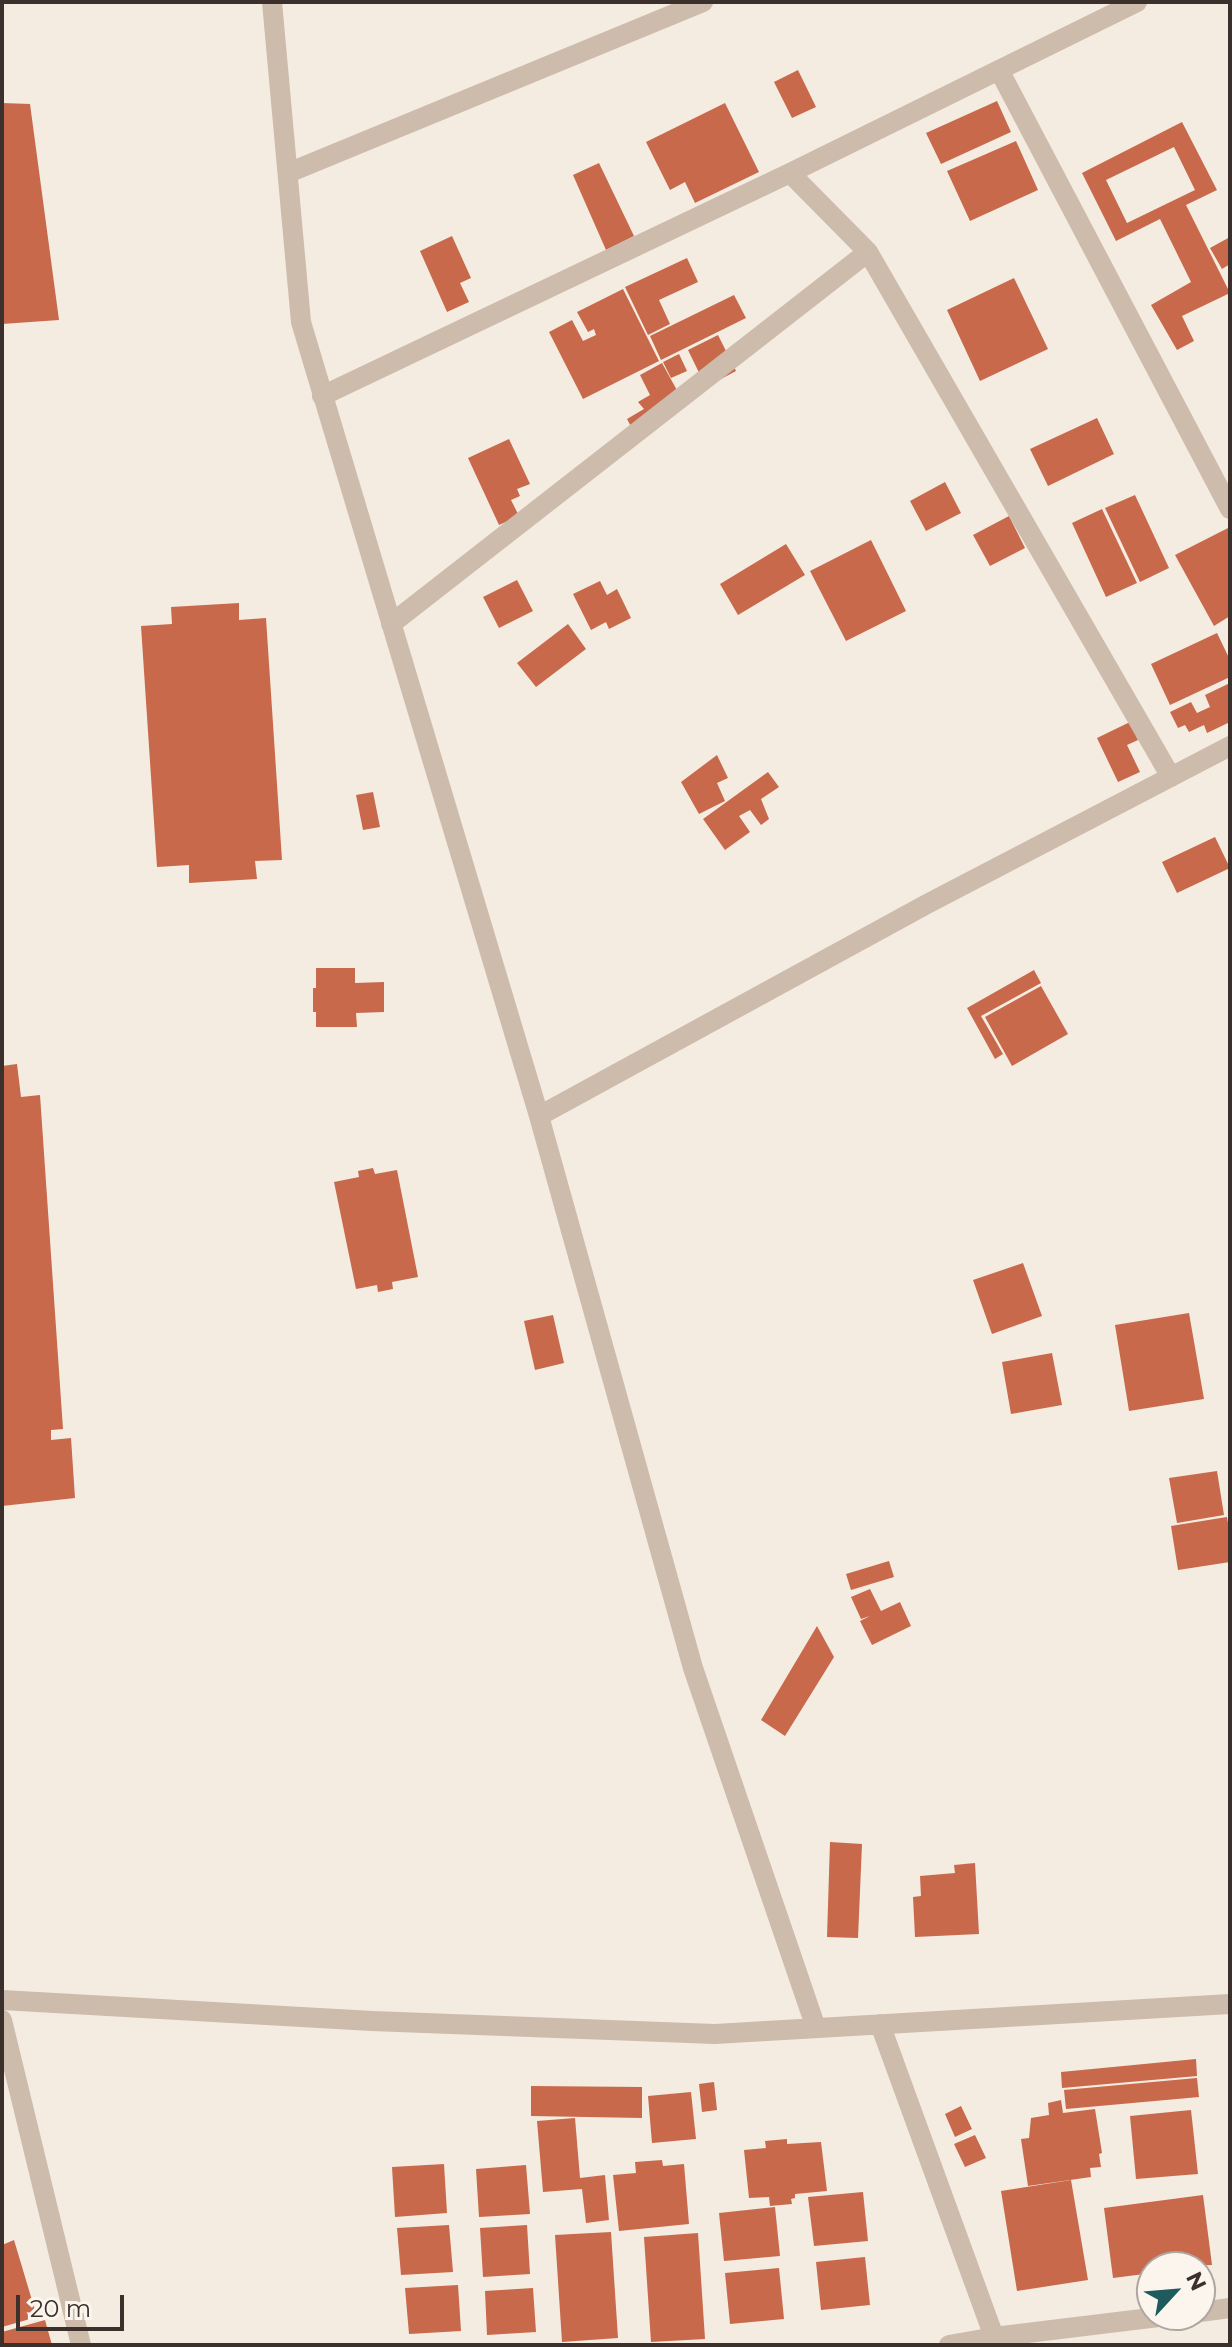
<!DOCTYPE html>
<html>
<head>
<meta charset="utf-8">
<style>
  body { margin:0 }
  #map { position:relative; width:1232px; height:2347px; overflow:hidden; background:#f4ebe1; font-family:Montserrat,sans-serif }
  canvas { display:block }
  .frame { position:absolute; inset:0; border:4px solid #3b302b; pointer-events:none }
  .north { position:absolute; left:1136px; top:2251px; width:80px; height:80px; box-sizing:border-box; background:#fbf5ee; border:2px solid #aea6a0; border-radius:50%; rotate:64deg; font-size:22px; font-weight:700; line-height:32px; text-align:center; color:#3b302b }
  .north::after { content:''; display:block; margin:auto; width:28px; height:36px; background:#1f5a5e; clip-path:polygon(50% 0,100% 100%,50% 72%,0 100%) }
  .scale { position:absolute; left:16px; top:2295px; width:108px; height:36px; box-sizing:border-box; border:4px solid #3b302b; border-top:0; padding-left:10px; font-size:24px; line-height:28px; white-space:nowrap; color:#3b302b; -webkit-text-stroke:6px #fbf5ee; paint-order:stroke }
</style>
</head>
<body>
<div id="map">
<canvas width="1232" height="2347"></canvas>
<div class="frame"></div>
<div class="north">N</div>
<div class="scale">20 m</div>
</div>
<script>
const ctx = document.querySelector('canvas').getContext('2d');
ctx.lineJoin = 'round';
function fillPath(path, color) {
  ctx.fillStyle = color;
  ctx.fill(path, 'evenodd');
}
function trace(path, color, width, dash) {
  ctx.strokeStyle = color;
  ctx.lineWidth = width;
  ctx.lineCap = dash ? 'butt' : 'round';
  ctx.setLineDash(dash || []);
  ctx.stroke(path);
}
fillPath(new Path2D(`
  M798 70 816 107 792 118 774 82Z
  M997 101 1011 132 941 164 926 133Z
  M2 103 30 104 59 320 2 324Z
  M725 103 759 172 695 203 685 182 670 190 646 142Z
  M1182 122 1217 190 1186 205 1230 293 1182 316 1194 341 1177 350 1151 305 1191 282 1160 219 1116 241 1082 173ZM1174 147 1195 190 1127 223 1106 180Z
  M1016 141 1038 190 970 221 947 171Z
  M599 163 634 236 606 250 573 175Z
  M452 236 471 278 460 283 469 302 447 312 420 251Z
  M1230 237V264L1222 269 1210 248Z
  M687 258 698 282 659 300 670 324 648 335 625 287Z
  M1014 278 1048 349 980 381 947 310Z
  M623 289 659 361 583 399 549 332 572 320 583 341 596 335 594 329 588 332 577 312Z
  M734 295 746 318 661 360 650 336Z
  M718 335 736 371 706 387 688 350Z
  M679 354 687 371 671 378 663 362Z
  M662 363 684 403 634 432 627 419 644 409 638 402 650 395 640 375Z
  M1097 418 1114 454 1048 486 1030 449Z
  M509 439 530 484 517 489 520 496 511 500 519 516 499 525 468 458Z
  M945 482 961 513 926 531 910 501Z
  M1135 495 1169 568 1140 582 1105 508Z
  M1102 509 1137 583 1106 597 1072 523Z
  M1009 516 1025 548 990 566 973 535Z
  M1230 527V616L1214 626 1175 555Z
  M871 540 906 611 846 641 810 571Z
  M786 544 805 575 738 615 720 584Z
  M517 580 533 611 499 628 483 597Z
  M600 581 607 595 617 589 631 618 609 629 606 622 591 630 573 594Z
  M239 603V620L266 618 282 860 255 861 257 879 189 883V865L157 867 141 626 172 624 171 607Z
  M568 624 586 649 536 687 517 663Z
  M1217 633 1230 660V677L1170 705 1151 664Z
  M1230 683V722L1207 733 1204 725 1189 732 1185 725 1178 728 1170 712 1191 702 1197 713 1210 707 1205 695Z
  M1130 722 1138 740 1127 745 1140 772 1118 782 1097 738Z
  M717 755 728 778 717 783 725 801 699 814 681 782Z
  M768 772 779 787 761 799 769 819 761 825 750 810 739 816 750 832 725 850 703 819Z
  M373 792 380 827 363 830 356 795Z
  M1215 837 1230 868 1177 893 1162 862Z
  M316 968H355V983L384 982V1012L356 1013 357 1027H316V1012H313V988H316Z
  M1034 970 1041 983 981 1016 1003 1054 995 1059 967 1008Z
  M1041 986 1068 1034 1012 1066 985 1017Z
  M17 1064 21 1097 40 1095 63 1429 51 1430V1440L71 1438 75 1498 2 1506V1066Z
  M373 1168 375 1174 397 1170 418 1277 392 1282 393 1289 378 1292 377 1285 356 1289 334 1182 359 1177 358 1171Z
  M1023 1263 1042 1316 992 1334 973 1280Z
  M1189 1313 1204 1399 1129 1411 1115 1325Z
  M553 1315 564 1363 535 1370 524 1321Z
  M1052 1353 1062 1405 1011 1414 1002 1362Z
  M1217 1471 1224 1515 1177 1523 1169 1478Z
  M1227 1517 1230 1535V1562L1178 1570 1171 1526Z
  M889 1561 894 1577 851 1590 846 1574Z
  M870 1589 881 1611 900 1602 911 1626 872 1645 860 1621 870 1616 861 1619 851 1597Z
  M817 1626 834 1657 785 1736 761 1720Z
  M830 1842 862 1844 858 1938 827 1937Z
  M975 1863 979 1934 915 1937 913 1897 921 1896 920 1876 955 1873 954 1865Z
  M1196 2059 1197 2076 1062 2088 1061 2072Z
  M1197 2078 1199 2097 1066 2109 1064 2090Z
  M714 2082 717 2110 702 2112 699 2084Z
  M531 2086 642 2087V2118L531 2116Z
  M691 2092 696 2139 652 2143 648 2096Z
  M1061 2100 1063 2113 1095 2109 1102 2153 1099 2154 1101 2167 1090 2168 1091 2177 1028 2186 1021 2139 1029 2138 1031 2118 1049 2115 1048 2103Z
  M961 2106 972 2129 955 2137 945 2114Z
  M1191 2110 1198 2174 1136 2179 1130 2116Z
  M575 2118 580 2178 605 2175 609 2220 586 2223 582 2189 543 2192 537 2121Z
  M975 2135 986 2158 965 2167 954 2144Z
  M787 2139V2144L821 2142 827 2191 795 2194V2198L791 2199 792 2204 770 2206 769 2197 749 2198 744 2150 766 2148 765 2141Z
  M662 2160 663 2166 684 2164 689 2224 619 2231 613 2175 636 2173 635 2162Z
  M444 2164 447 2213 395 2217 392 2167Z
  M526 2165 530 2214 479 2217 476 2169Z
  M1071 2180 1088 2280 1017 2291 1001 2191Z
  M863 2192 868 2241 814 2246 808 2197Z
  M1203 2195 1212 2265 1152 2267V2273L1113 2278 1104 2208Z
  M775 2207 780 2256 724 2261 719 2213Z
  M449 2225 453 2272 401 2275 397 2228Z
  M527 2225 530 2274 483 2277 480 2228Z
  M611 2232 618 2338 562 2342 555 2235Z
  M698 2233 705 2339 651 2342 644 2237Z
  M14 2240 37 2317 2 2327V2245Z
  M865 2257 870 2305 821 2310 816 2262Z
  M779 2268 784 2319 730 2324 725 2273Z
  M458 2285 461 2331 409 2334 405 2288Z
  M533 2288 536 2332 487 2335 485 2291Z
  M45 2320 52 2345H2V2332Z`), '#c8694b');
trace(new Path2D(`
  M272 2 301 322 539 1116 693 1668 816 2028
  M999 70 1230 509
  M288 173 703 2
  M790 173 868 252 1171 777
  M322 396 790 173 1137 2
  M391 624 868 252
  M539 1116 927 904 1230 746
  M2 2000 372 2021 715 2034 1230 2004
  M2 2020 81 2345
  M880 2024 997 2345
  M1200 2312 1230 2308
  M949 2345 994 2337 1175 2315`), '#cdbbac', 20);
</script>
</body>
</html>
